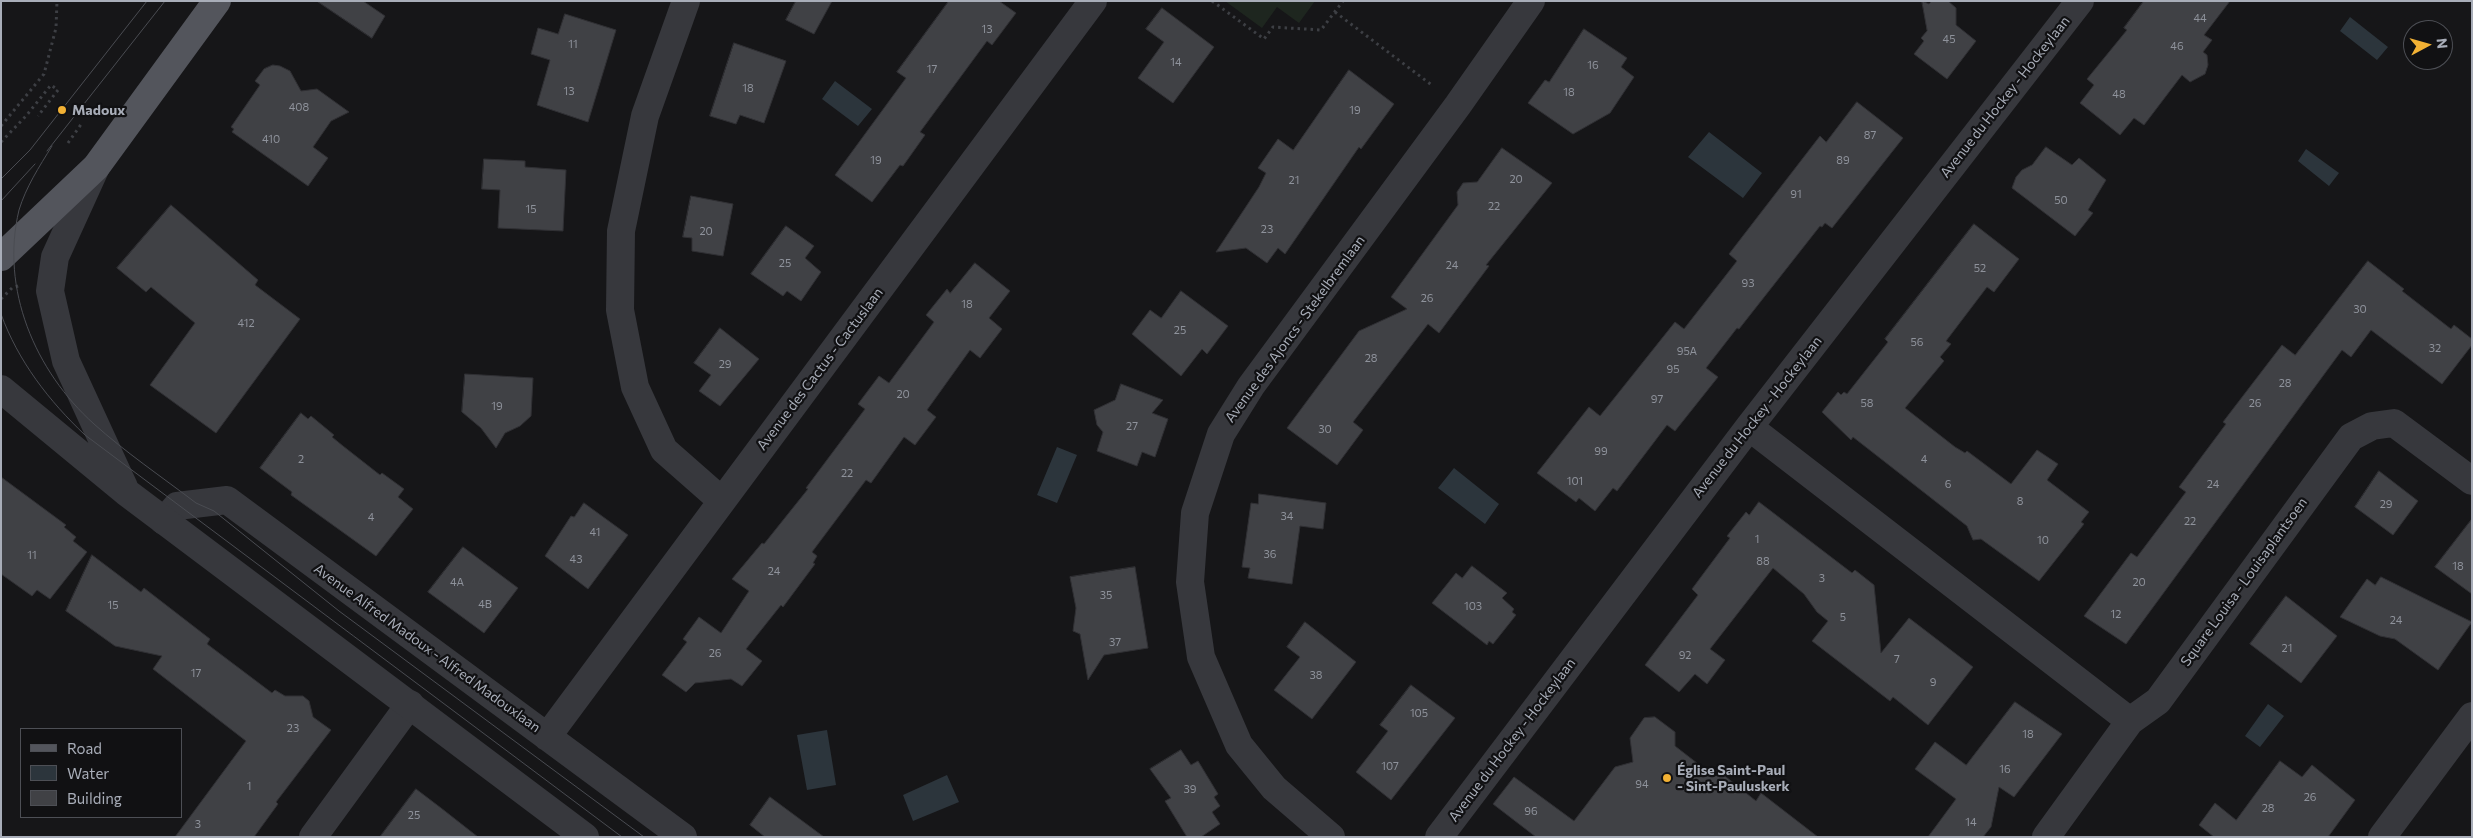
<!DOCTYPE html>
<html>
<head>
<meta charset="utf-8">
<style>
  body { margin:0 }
  #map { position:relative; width:2473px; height:838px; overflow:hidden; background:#161618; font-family:Commissioner,sans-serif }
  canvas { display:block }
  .frame { position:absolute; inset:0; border:2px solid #a8adb8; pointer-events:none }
  .legend { position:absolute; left:20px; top:728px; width:162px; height:90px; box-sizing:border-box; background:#111113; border:1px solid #4d4f55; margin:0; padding:6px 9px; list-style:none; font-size:15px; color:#a8adb8 }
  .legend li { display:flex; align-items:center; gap:10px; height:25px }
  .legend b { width:25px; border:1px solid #4d4f55 }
  .north { position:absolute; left:2403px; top:20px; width:50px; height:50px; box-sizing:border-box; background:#111113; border:1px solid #4d4f55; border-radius:50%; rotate:84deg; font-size:14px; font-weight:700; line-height:20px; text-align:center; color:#a8adb8 }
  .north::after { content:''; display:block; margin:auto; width:18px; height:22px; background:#f2b134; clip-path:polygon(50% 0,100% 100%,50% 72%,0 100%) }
</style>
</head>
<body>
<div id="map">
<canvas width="2473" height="838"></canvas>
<div class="frame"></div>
<ul class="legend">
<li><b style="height:6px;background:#53555c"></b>Road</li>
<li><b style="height:14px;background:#2c353c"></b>Water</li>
<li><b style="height:14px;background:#404145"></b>Building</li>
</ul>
<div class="north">N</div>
</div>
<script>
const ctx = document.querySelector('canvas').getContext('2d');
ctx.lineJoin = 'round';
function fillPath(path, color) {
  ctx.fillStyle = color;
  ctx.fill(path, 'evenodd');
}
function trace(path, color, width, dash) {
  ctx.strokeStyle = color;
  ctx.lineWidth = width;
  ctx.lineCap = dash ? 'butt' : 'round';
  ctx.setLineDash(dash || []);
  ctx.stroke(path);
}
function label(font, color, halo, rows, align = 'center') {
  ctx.font = font + ' Commissioner,sans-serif';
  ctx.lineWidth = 4.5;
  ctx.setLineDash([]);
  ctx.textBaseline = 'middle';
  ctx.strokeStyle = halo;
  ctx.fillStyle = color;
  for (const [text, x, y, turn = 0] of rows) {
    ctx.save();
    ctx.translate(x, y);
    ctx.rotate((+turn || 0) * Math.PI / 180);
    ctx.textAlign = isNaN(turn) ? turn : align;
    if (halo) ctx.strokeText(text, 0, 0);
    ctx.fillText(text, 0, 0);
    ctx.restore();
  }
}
fillPath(new Path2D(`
  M1225 1H1315L1299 23 1277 7 1262 28Z`), '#1e261f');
fillPath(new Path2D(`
  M2350 17 2388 47 2377 60 2340 31Z
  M835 81 872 109 858 126 822 99Z
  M1709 132 1762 173 1743 198 1688 157Z
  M2306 149 2339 173 2329 186 2298 161Z
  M1057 447 1077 455 1057 503 1037 495Z
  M1454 468 1499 504 1485 524 1438 488Z
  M2268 704 2284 716 2260 747 2245 736Z
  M827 730 836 785 807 790 797 735Z
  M947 775 959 802 913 821 903 795Z`), '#2c353c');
const building = new Path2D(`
  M317 1H363L385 16 372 38Z
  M796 1H832L814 34 786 20Z
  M949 1H999L1016 13 992 45 987 41 920 132 925 135 903 166 900 165 872 202 835 175 906 78 897 72Z
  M1922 1 1929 4 1932 1H1948L1956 8V25L1976 41 1947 79 1914 54 1924 41 1921 38 1927 31Z
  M2144 1H2230L2204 35 2212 40 2203 52 2207 55 2208 65 2205 74 2190 82 2182 75 2144 125 2134 118 2120 135 2080 103 2094 85 2087 79 2127 30 2124 28Z
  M1162 8 1214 47 1173 103 1138 78 1164 42 1146 29Z
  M565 14 616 30 588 122 537 105 550 60 531 54 538 28 558 34Z
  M1584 29 1627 58 1621 67 1634 77 1610 113 1573 134 1528 103 1545 80 1549 82Z
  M734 43 786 61 764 123 740 115 736 124 710 116Z
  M273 65 280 66 290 71 301 91 317 89 349 112 331 121 313 147 328 158 308 186 232 132 234 129 231 127 260 85 255 81 264 69Z
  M1349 70 1394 104 1361 149 1359 147 1285 254 1278 248 1267 263 1246 248 1216 252 1259 187 1266 173 1258 168 1278 139 1293 150Z
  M1857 102 1903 138 1832 228 1825 223 1822 227 1820 226 1739 329 1737 328 1706 368 1718 377 1675 431 1667 425 1617 491 1613 488 1595 511 1579 498 1576 502 1537 473 1589 407 1600 416 1675 322 1684 329 1737 261 1729 254 1820 136 1826 142Z
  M2046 147 2072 165 2079 158 2106 180 2088 210 2093 213 2075 236 2012 188 2016 177 2022 170 2032 165Z
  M1502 148 1552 183 1486 265 1489 266 1439 333 1428 324 1353 422 1363 430 1337 465 1287 428 1359 331 1407 309 1391 297 1458 205 1457 192 1463 183 1477 182Z
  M484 159 525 161V167L566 170 563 231 498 228 500 190 482 189Z
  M691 196 733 204 723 256 692 251V238L683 237Z
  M171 205 258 280 255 285 300 319 216 433 150 385 195 323 151 287 146 292 117 268Z
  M1974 224 2019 259 1994 292 1987 287 1946 341 1951 344 1940 357 1944 361 1905 408 1955 447 1965 453 1967 451 2011 484 2037 450 2058 464 2047 480 2089 512 2081 522 2084 524 2039 581 1981 539 1973 540 1967 526 1853 437 1851 440 1822 412 1838 392 1841 395 1844 392 1847 394 1888 342 1885 339Z
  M786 226 814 246 805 258 821 272 801 301 787 291 783 296 751 274Z
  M2368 261 2404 289 2402 291 2451 329 2454 325 2472 339V345L2442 384 2371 330 2351 357 2342 350 2126 644 2084 616 2131 553 2137 557 2186 492 2179 487 2226 424 2223 422 2282 345 2295 355Z
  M975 263 1010 291 989 318 1002 329 980 358 970 350 927 410 936 417 915 445 904 437 871 483 866 480 812 552 817 556 813 563 815 564 783 607 781 605 746 649 762 661 742 686 731 679 695 683 686 692 662 675 687 642 683 639 699 617 721 633 749 591 732 579 762 543 764 544 808 489 806 488 865 409 858 404 879 376 889 383 934 322 926 315 947 289 950 293Z
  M1181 291 1228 326 1207 354 1202 349 1181 376 1132 334 1150 310 1161 318Z
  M720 328 759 359 720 406 699 391 711 375 694 363Z
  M465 374 533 378 531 416 520 426 505 433 496 448 481 428 462 412Z
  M1121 384 1163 400 1152 413 1168 419 1155 457 1142 452 1137 466 1097 451 1103 432 1097 425 1094 410 1115 400Z
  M301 413 308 419 311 416 334 435 332 437 343 446 380 475 382 473 404 489 398 497 413 509 376 556 291 495 292 492 260 468Z
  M2379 471 2418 501 2393 535 2355 507Z
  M1 477 66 525 64 527 76 537 73 541 87 552 50 599 37 590 32 596 1 574Z
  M1259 494 1326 503 1323 529 1300 526 1292 584 1248 578 1250 568 1242 567 1251 503 1258 504Z
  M1759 502 1852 573 1855 570 1874 585 1881 653 1909 618 1973 667 1928 725 1893 697 1890 701 1812 641 1828 621 1817 612 1804 594 1773 568 1710 649 1725 660 1707 684 1695 674 1679 692 1645 665 1698 595 1692 589 1730 538 1727 536 1746 512 1749 515Z
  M584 503 628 535 588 589 545 556 571 516 574 517Z
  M2472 519V594L2435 567Z
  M463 547 518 588 484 633 428 592Z
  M92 555 141 592 144 588 210 639 207 644 272 693 275 690 285 696H303L309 701 313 717 331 730 276 802 278 804 254 837H175L246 741 153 669 162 656 115 646 66 611Z
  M1472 566 1507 593 1502 598 1514 609 1512 612 1516 615 1493 644 1489 641 1487 645 1432 603 1456 573 1462 578Z
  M1135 567 1148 648 1104 655 1088 680 1080 634 1073 631 1076 608 1070 577Z
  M2381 577 2472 622 2438 670 2395 639 2380 636 2340 617 2367 579 2375 585Z
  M2286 596 2337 636 2301 683 2250 644Z
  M1305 622 1356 662 1312 719 1274 690 1300 657 1287 647Z
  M1411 685 1455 718 1391 800 1356 772 1388 731 1380 725Z
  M2015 702 2062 734 2014 797 1999 787 1991 827 1983 837H1928L1956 799 1915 769 1935 742 1966 765Z
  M1655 717 1675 732V746L1711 774 1716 769 1756 801 1761 793 1818 837H1536L1493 804 1514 777 1574 821 1615 767 1633 762 1630 738 1644 718Z
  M1181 750 1191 765 1198 761 1218 794 1214 797 1220 806 1212 812 1220 824 1201 837H1187L1165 801 1171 798 1150 769Z
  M2280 761 2302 777 2312 765 2355 800 2328 837H2214L2199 825 2215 803 2236 820Z
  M416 789 441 808 478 837H380Z
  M770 797 824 837H765L750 825Z`);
fillPath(building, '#404145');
trace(building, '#303034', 1);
trace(new Path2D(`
  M1212 1 1264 39 1273 27 1321 30 1343 1
  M1335 12 1433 86
  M1 126 44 74 56 28 57 1
  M1 142 26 116 51 85 58 90 38 116
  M68 143 82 123
  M1 299 12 288 21 285`), '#3d3f44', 3, [2.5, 4]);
trace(new Path2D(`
  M686 1 645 116 621 231 620 310 635 387 664 450 722 501
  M1749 427 2130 721
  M164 521 177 506 227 500 683 837
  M547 737 1093 1
  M313 837 410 704
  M1331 837 1274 788 1239 745 1201 657 1190 582 1195 513 1221 434 1251 386 1458 105 1531 1
  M1439 837 1749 427 2080 1
  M2046 837 2130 721 2158 701 2351 437 2372 426 2394 423 2472 481
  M2382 837 2472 716`), '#37383d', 28);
trace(new Path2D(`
  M96 167 55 257 50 291 66 361 124 487
  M1 389 126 492 585 837`), '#37383d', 28);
trace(new Path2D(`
  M1 257 96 167 217 1`), '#53555c', 28);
trace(new Path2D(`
  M52 146C39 167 26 187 19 210 0 289 35 371 94 424 125 452 162 477 196 503L214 511 339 611 644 837
  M47 151 165 1
  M1 179 30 150 147 1
  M1 201 35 164
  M1 314C18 361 49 401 85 435L622 837`), '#4a4c52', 1);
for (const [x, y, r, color] of [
  [62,110,5,"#f2b134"],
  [1667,778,5,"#f2b134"]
]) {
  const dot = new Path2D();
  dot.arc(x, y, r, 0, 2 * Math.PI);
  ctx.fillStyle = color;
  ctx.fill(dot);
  trace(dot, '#111113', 2);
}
label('11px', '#8e929b', null, [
  ["44",2200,18],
  ["13",987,29],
  ["45",1949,39],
  ["11",573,44],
  ["46",2177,46],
  ["14",1176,62],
  ["16",1593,65],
  ["17",932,69],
  ["18",748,88],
  ["13",569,91],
  ["18",1569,92],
  ["48",2119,94],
  ["408",299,107],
  ["19",1355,110],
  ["87",1870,135],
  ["410",271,139],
  ["19",876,160],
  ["89",1843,160],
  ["20",1516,179],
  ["21",1294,180],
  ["91",1796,194],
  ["50",2061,200],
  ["22",1494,206],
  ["15",531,209],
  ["23",1267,229],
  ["20",706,231],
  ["25",785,263],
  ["24",1452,265],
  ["52",1980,268],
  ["93",1748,283],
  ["26",1427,298],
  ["18",967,304],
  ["30",2360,309],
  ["412",246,323],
  ["25",1180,330],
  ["56",1917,342],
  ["32",2435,348],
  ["95A",1687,351],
  ["28",1371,358],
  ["29",725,364],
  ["95",1673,369],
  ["28",2285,383],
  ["20",903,394],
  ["97",1657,399],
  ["58",1867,403],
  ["26",2255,403],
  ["19",497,406],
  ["27",1132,426],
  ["30",1325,429],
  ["99",1601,451],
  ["2",301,459],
  ["4",1924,459],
  ["22",847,473],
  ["101",1575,481],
  ["6",1948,484],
  ["24",2213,484],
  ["8",2020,501],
  ["29",2386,504],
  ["34",1287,516],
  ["4",371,517],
  ["22",2190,521],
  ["41",595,532],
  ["1",1757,539],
  ["10",2043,540],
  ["36",1270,554],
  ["11",32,555],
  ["43",576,559],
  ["88",1763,561],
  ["18",2458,566],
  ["24",774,571],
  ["3",1822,578],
  ["4A",457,582],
  ["20",2139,582],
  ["35",1106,595],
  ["4B",485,604],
  ["15",113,605],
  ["103",1473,606],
  ["12",2116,614],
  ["5",1843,617],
  ["24",2396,620],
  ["37",1115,642],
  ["21",2287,648],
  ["26",715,653],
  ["92",1685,655],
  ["7",1897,659],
  ["17",196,673],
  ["38",1316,675],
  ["9",1933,682],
  ["105",1419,713],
  ["23",293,728],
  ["18",2028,734],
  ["107",1390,766],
  ["16",2005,769],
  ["94",1642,784],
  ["1",249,786],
  ["39",1190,789],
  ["26",2310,797],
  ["28",2268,808],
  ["96",1531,811],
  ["25",414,815],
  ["14",1971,822],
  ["3",198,824]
]);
label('14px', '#a8adb8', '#111113', [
  ["Avenue du Hockey - Hockeylaan",2005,97,-52],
  ["Avenue des Ajoncs - Stekelbremlaan",1295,329,-54],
  ["Avenue des Cactus - Cactuslaan",820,369,-53],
  ["Avenue du Hockey - Hockeylaan",1757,417,-52],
  ["Square Louisa - Louisaplantsoen",2244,582,-54],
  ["Avenue Alfred Madoux - Alfred Madouxlaan",427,648,36],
  ["Avenue du Hockey - Hockeylaan",1512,740,-53]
]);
label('bold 14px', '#a8adb8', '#111113', [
  ["Madoux",72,110],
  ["Église Saint-Paul",1677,770],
  ["- Sint-Pauluskerk",1677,786]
], 'left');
</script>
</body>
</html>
